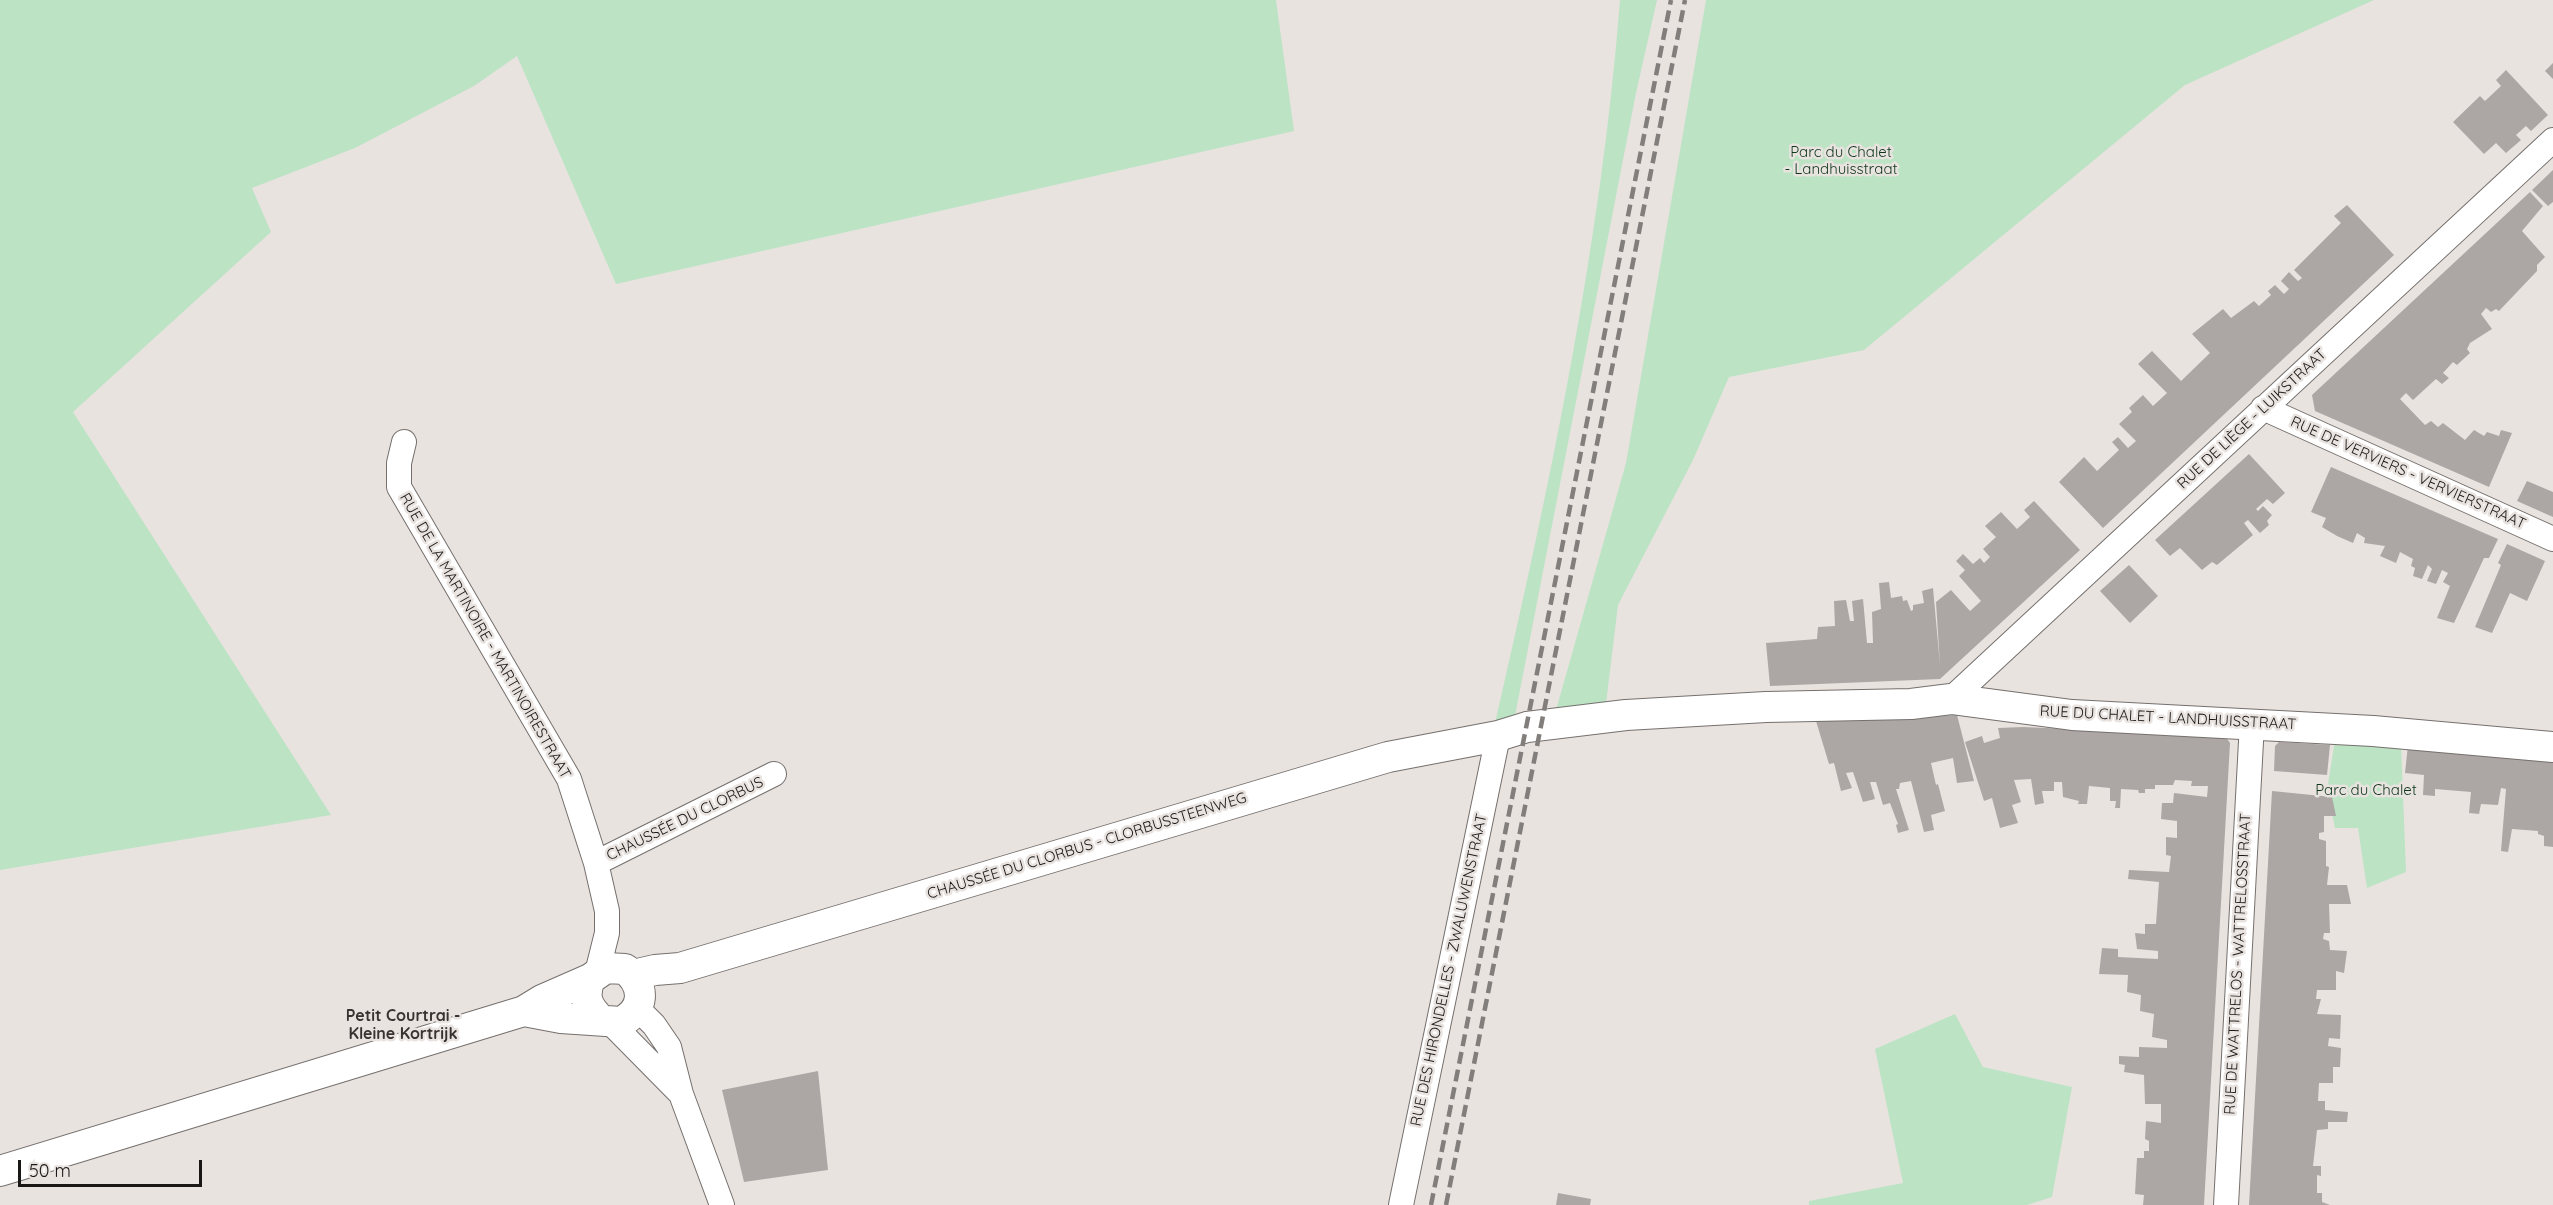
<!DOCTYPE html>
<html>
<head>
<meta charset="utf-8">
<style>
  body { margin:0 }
  #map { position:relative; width:2553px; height:1205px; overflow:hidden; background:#e9e3e0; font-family:Quicksand,sans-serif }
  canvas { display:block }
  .scale { position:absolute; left:18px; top:1160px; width:184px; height:27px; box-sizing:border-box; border:3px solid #1a1817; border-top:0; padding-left:8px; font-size:18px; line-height:21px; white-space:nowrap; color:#1a1817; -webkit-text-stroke:4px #e9e3e0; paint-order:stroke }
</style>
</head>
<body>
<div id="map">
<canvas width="2553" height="1205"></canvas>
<div class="scale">50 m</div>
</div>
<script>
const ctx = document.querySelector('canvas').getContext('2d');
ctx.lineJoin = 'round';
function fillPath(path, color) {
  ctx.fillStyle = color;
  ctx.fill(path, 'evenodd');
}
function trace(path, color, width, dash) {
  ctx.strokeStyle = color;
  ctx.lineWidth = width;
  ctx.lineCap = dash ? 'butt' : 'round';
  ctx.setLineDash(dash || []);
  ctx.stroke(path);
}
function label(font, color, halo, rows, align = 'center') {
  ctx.font = font + ' Quicksand,sans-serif';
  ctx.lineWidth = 5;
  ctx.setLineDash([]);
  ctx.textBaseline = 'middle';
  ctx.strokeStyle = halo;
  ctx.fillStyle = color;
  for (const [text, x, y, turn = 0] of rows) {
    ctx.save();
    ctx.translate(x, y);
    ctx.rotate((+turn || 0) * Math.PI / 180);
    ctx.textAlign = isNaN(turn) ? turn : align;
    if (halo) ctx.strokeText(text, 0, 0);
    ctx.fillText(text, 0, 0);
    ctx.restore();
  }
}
fillPath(new Path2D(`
  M0 0H1276L1294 131 616 284 517 56 474 86 355 148 252 188 271 232 73 412 331 815 0 870Z
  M1620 0H1657L1636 93 1514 721 1495 723C1550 485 1601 244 1620 0Z
  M1706 0H2374L2185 85 1864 350 1729 377 1693 460 1618 605 1605 712 1556 710 1626 463Z
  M2335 740 2401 743 2406 872 2367 888 2358 828H2335L2327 790Z
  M1955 1014 1983 1067 2072 1087 2052 1197 2027 1205H1809V1201L1903 1183 1875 1049Z`), '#bce3c4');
fillPath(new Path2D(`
  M2553 63V79L2545 71Z
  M2506 70 2548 115 2531 131 2526 126 2516 135 2521 140 2506 153 2496 143 2484 154 2453 122 2480 96 2485 101 2501 86 2496 80Z
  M2553 170V202L2548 206 2532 190Z
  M2530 192 2543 206 2522 231 2545 257 2537 265V271L2499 311 2496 309 2491 312 2486 308 2481 314 2492 329 2470 343 2467 349 2470 353 2457 365 2453 362 2443 373 2449 378 2442 384 2436 379 2413 400 2406 393 2400 399 2425 425 2431 421 2438 427 2443 423 2465 440 2474 430 2484 436 2487 432 2499 436 2501 430 2512 433 2489 487 2315 411 2312 395Z
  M2347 205 2394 255 2103 528 2059 482 2084 457 2097 471 2119 450 2112 442 2118 437 2128 448 2136 441 2119 424 2132 412 2129 408 2143 395 2153 406 2167 393 2138 364 2152 351 2181 381 2210 353 2192 334 2223 309 2231 318 2254 301 2259 306 2271 295 2268 291 2275 285 2284 294 2289 289 2281 281 2289 272 2298 281 2302 278 2294 270 2341 223 2334 216Z
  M2249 454 2285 493 2273 504 2267 499 2256 509 2258 511 2263 506 2272 515 2267 521 2269 525 2260 533 2248 520 2244 523 2253 535 2217 565 2212 562 2202 570 2180 548 2170 556 2155 540Z
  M2331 467 2498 539 2489 558H2484L2454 623 2437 618 2450 586 2443 582 2448 573 2442 570 2436 584 2427 581 2432 569 2428 565 2422 579 2413 576 2415 568 2411 566 2413 559 2400 552 2396 563 2380 556 2385 546 2364 543 2365 538 2357 533 2353 543 2337 536 2322 527 2326 518 2311 512Z
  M2527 481 2553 492V517L2517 501Z
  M2034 501 2080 550 1940 679 1770 686 1766 643 1817 639 1818 627 1835 626 1834 601 1846 600 1850 621H1854L1852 601 1863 599 1867 643H1873L1872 612 1881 609 1879 583 1889 582 1891 598 1902 596 1903 601 1907 600 1911 611 1913 610V605L1924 603 1922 591 1933 588 1940 665 1936 602 1951 590 1970 611 1981 601 1959 576 1965 570 1956 561 1963 554 1973 564 1980 558 1984 563 1990 557 1983 549 1996 537 1985 526 2001 512 2017 529 2030 517 2024 510Z
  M2507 544 2545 561 2527 601 2510 593 2492 633 2475 627 2501 565 2498 563Z
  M2129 565 2158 596 2130 623 2100 591Z
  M1957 715 1974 781 1957 783 1953 758 1931 763 1936 785 1938 784 1945 811 1931 815 1934 830 1924 832 1911 781 1900 783 1899 789H1896L1909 830 1898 833 1896 825 1898 824 1890 803 1883 805 1876 782H1870L1875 799 1863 802 1853 772 1846 773 1852 788 1841 791 1834 763 1829 764 1816 721Z
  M2023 727 2225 736 2230 743 2204 1205H2143L2144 1195 2135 1194 2137 1158H2144V1151H2149V1141L2145 1139 2146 1121 2161 1123V1104H2145L2144 1075 2124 1072 2125 1065 2119 1064V1056L2139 1057V1047L2167 1048V1040L2152 1037 2154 1014 2140 1011 2141 995 2127 992 2128 975 2099 974 2102 948 2118 949V957L2158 959V951L2137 949 2135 933 2145 934V924H2156L2159 882 2128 879 2129 870 2169 872 2171 856 2166 855V837L2177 838V821L2161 819 2162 803H2173L2174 793 2207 797 2208 786H2191L2192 781 2175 780 2173 785H2155V789H2145V793H2139L2138 790 2121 789 2120 808H2115L2116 801H2110V788L2089 786 2087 804H2078L2079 801 2063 797 2062 782H2054V791H2042L2044 803 2035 805 2031 779 2014 780 2021 802 2012 805 2018 823 2000 828 1992 798 1984 801 1965 742 1982 736 1984 743 2000 738 1998 728Z
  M2279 742 2330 745 2327 775 2274 771 2275 746Z
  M2408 745 2553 760V847L2544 846V836L2538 834V831L2512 829 2508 852 2501 851 2506 789 2501 788 2498 805 2481 804 2479 814 2469 813 2471 792 2435 789V796L2423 795 2424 775 2405 773Z
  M2272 791 2332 797 2336 816H2324V832L2319 833V839L2326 841V866L2329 867 2327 885H2347L2351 904H2329L2330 933H2324L2323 939 2329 941 2330 950 2347 951 2344 973 2336 971V990H2317L2316 999H2321L2317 1014 2341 1015 2340 1039 2329 1038 2328 1046 2341 1048 2340 1067H2333V1083H2319L2318 1101H2325V1110L2348 1112 2347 1122H2328V1129L2317 1130 2313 1166H2321V1176L2317 1175V1193H2322V1202L2330 1205H2249Z
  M818 1071 828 1170 744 1182 722 1090Z
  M1558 1193 1591 1199 1590 1205H1556Z`), '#aca7a4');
const minor = new Path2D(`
  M2263 408 2553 539
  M404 442 399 463V487L569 779 596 863 607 911V933L597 973
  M1951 699 2553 140
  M596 863 774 774
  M638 1009 654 1025 669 1047 681 1094 722 1205
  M611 1023 681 1094
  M1401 1205 1498 736
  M2226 1205 2252 723`);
const tertiary = new Path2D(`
  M633 975 655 970 680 968 1388 757 1498 736 1527 727 1626 715 1766 707 1911 704 1951 699 2072 715 2373 731 2553 747
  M524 1011 561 1018 621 1022C645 1010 646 986 625 969L606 968 590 979C583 997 587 1006 600 1019
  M0 1171 524 1011 542 1000 590 979`);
trace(minor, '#75706d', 26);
trace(tertiary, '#75706d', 32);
trace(minor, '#fff', 24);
trace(tertiary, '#fff', 30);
trace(new Path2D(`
  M1431 1205 1671 0
  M1446 1205 1685 0`), '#827e7c', 4.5, [12, 6]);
label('15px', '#0d361b', '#e9e3e0', [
  ["Parc du Chalet",1841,152],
  ["- Landhuisstraat",1841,169],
  ["Parc du Chalet",2366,790]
]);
label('15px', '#1a1817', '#e9e3e0', [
  ["RUE DE LIÈGE - LUIKSTRAAT",2252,419,-43],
  ["RUE DE VERVIERS - VERVIERSTRAAT",2408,473,24],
  ["RUE DE LA MARTINOIRE - MARTINOIRESTRAAT",485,636,60],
  ["RUE DU CHALET - LANDHUISSTRAAT",2168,718,3],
  ["CHAUSSÉE DU CLORBUS",685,819,-26],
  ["CHAUSSÉE DU CLORBUS - CLORBUSSTEENWEG",1087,846,-17],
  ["RUE DE WATTRELOS - WATTRELOSSTRAAT",2238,964,-87],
  ["RUE DES HIRONDELLES - ZWALUWENSTRAAT",1449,970,-78]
]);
label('bold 16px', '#383331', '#e9e3e0', [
  ["Petit Courtrai -",403,1016],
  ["Kleine Kortrijk",403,1034]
]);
</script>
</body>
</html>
